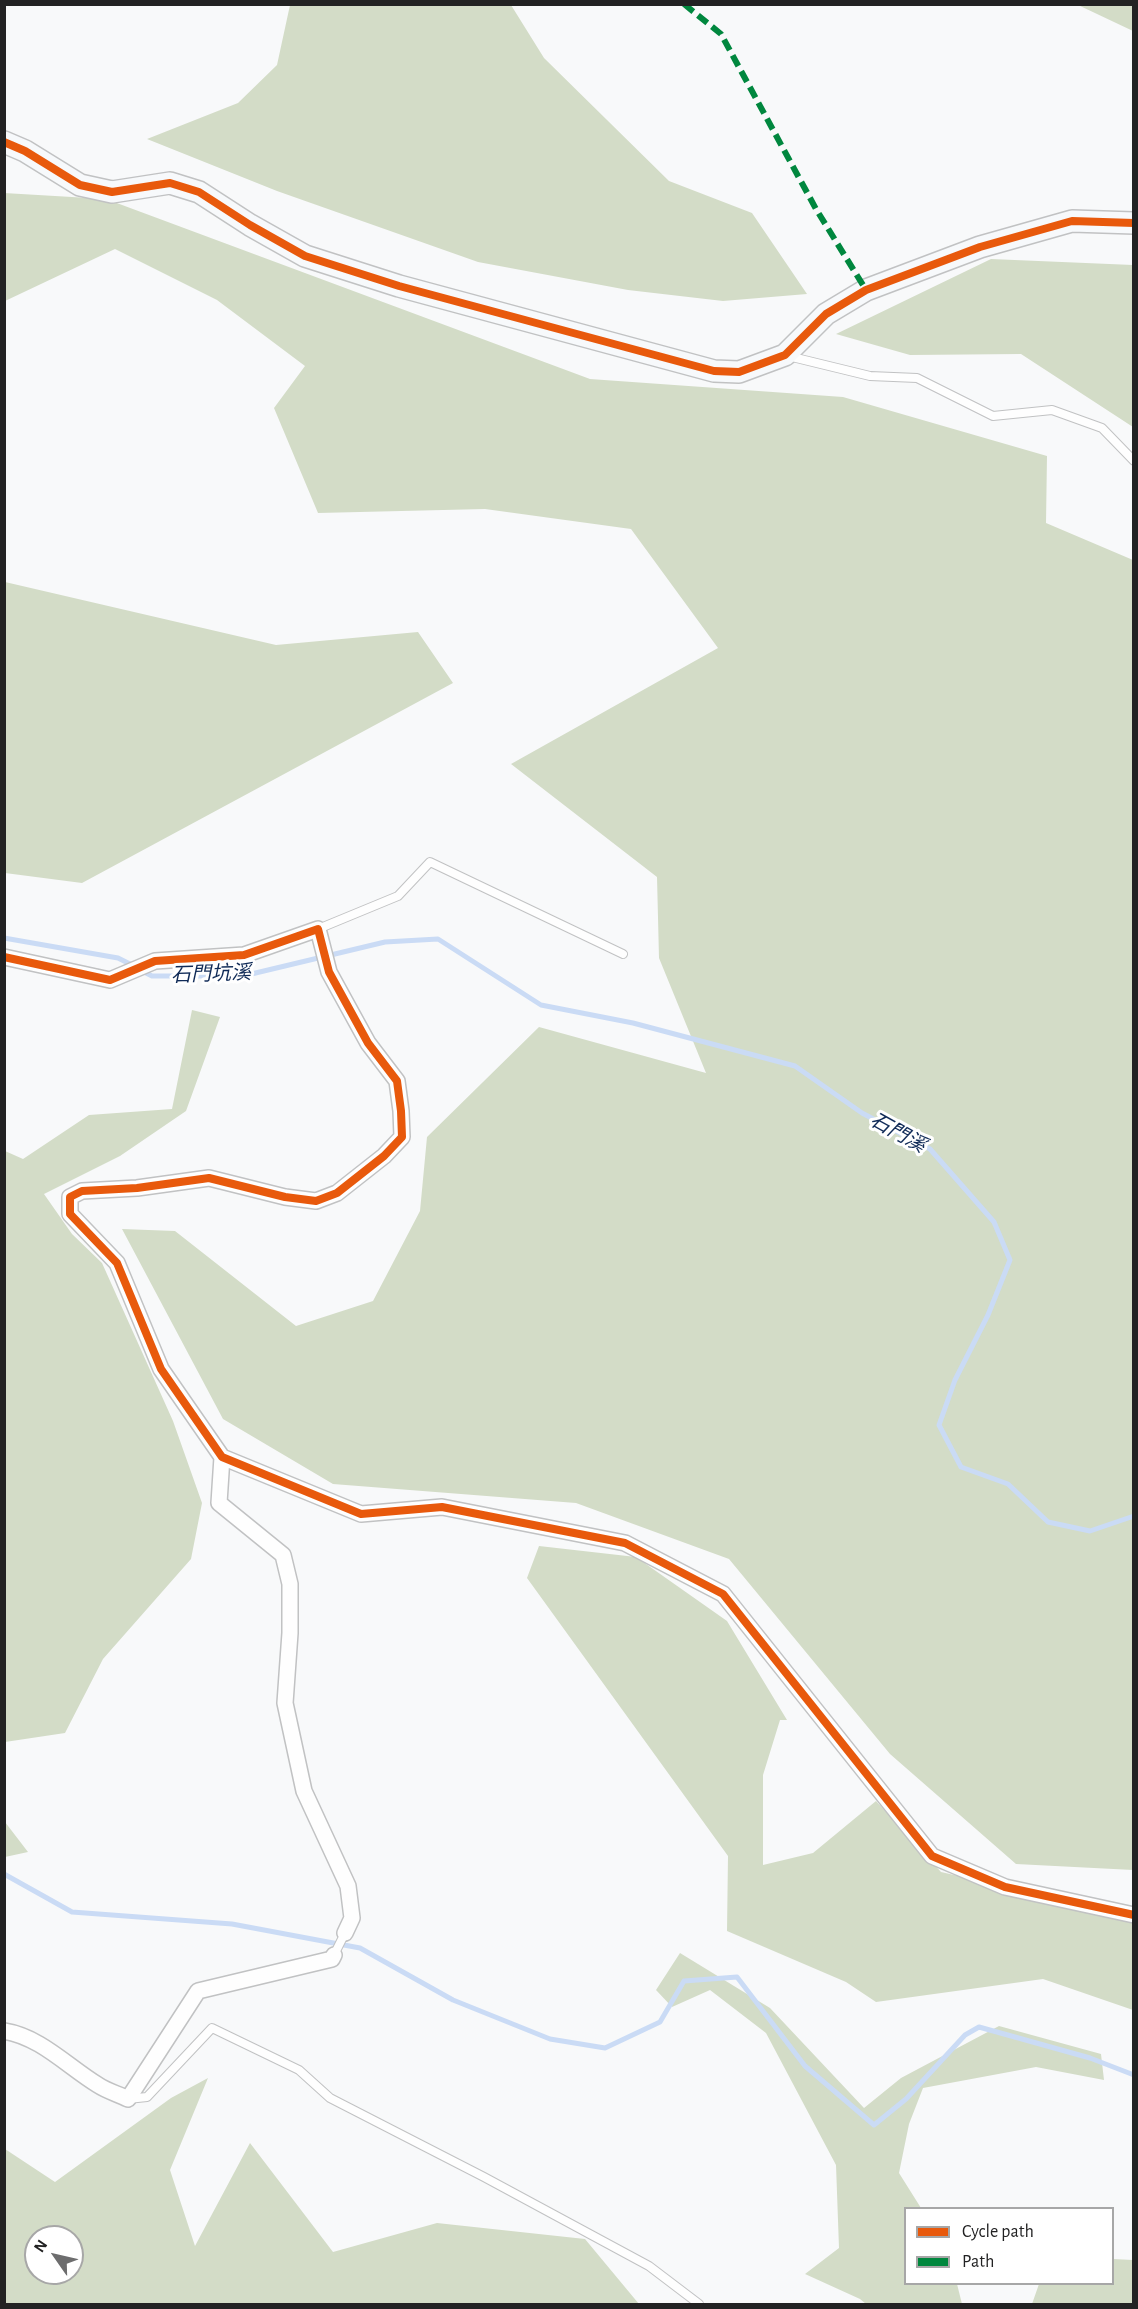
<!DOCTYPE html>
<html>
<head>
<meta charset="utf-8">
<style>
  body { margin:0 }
  #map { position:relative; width:1138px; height:2309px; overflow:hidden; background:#f8f9fa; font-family:"Alegreya Sans",sans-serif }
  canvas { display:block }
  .frame { position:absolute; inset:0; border:6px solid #222223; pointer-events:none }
  .legend { position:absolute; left:904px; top:2207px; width:210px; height:78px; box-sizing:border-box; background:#fff; border:2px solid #a7a7a7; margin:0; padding:8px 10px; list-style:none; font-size:18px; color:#222223 }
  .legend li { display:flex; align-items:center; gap:12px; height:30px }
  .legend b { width:30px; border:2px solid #a7a7a7 }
  .north { position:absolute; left:24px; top:2225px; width:60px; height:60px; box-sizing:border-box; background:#fff; border:2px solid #a7a7a7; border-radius:50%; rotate:304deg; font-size:16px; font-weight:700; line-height:24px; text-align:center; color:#222223 }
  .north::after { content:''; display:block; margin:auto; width:21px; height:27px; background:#6d6d6e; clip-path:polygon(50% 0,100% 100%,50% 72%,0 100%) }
</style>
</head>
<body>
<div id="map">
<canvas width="1138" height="2309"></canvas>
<div class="frame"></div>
<ul class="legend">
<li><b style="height:8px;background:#e8590c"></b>Cycle path</li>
<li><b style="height:8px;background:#00873e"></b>Path</li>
</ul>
<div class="north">N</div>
</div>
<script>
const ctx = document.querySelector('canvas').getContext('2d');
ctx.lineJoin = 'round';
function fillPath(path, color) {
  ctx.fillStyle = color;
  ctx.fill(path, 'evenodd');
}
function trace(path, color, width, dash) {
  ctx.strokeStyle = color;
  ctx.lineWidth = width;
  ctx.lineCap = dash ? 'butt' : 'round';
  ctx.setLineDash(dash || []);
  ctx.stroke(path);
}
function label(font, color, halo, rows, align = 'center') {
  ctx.font = font + ' "Alegreya Sans","Noto Sans TC",sans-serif';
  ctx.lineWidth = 6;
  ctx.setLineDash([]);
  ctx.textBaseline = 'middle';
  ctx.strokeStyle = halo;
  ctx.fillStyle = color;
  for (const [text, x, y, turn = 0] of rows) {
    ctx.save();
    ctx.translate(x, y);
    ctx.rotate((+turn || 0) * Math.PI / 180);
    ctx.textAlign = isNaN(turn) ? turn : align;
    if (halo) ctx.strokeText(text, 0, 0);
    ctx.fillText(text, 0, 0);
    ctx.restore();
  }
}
fillPath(new Path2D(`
  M290 5H511L544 58 669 181 752 213 807 294 723 301 628 290 478 262 277 191 147 139 238 103 277 65Z
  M1078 5H1133V31Z
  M4 193 106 199 590 379 843 397 1047 456 1046 523 1133 560V1870L1016 1864 890 1754 729 1559 576 1503 333 1484 223 1419 122 1229 175 1231 296 1326 373 1301 420 1211 427 1137 539 1027 706 1073 659 958 657 877 511 764 718 648 631 529 485 509 318 513 274 408 305 366 217 300 115 249 5 301Z
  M991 259 1133 265V427L1021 354 910 355 836 334Z
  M5 582 276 645 418 632 453 683 82 883 5 873Z
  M192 1010 220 1017 186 1111 120 1156 44 1194 72 1234 102 1263 173 1421 202 1503 191 1559 103 1659 65 1733 5 1742V1151L23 1159 89 1115 172 1109Z
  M539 1546 636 1557 727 1621 787 1720H780L763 1775V1865L813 1853 876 1801 941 1872 1133 1916V2010L1043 1979 876 2002 846 1982 727 1931 728 1856 527 1578Z
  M5 1822 28 1852 5 1857Z
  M680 1953 770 2008 864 2108 901 2078 999 2026 1101 2054 1104 2080 1036 2067 923 2088 909 2124 899 2173 921 2208H906V2284H957L962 2304H866L860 2299 805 2274 839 2248 836 2165 766 2033 710 1990 672 2007 656 1990Z
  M208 2078 170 2170 195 2246 250 2143 333 2252 437 2223 585 2239 639 2304H5V2149L55 2182 171 2098ZM36 2237H72V2273H36Z
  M1113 2259 1133 2260V2304H1032L1039 2284H1112Z`), '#d3dcc7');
trace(new Path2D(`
  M4 938 118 958 134 966
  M142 971 152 976H243L385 942 438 939 541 1005 633 1023 795 1066 862 1113 930 1149 994 1222 1010 1260 988 1315 955 1380 939 1425 961 1467 1008 1484 1048 1522 1090 1531 1134 1516
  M4 1874 72 1912 232 1924 360 1948 453 2000 550 2039 605 2048 660 2022 684 1981 737 1977 805 2066 874 2125 906 2099 965 2035 979 2027 1090 2058 1134 2075`), '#cadbf5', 5);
const lane = new Path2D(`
  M788 356 870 376 917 378 993 416 1052 410 1102 428 1134 461
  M318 929 398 896 430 862 623 954
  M334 1955 345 1933
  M128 2099 147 2097 212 2028 299 2070 330 2098 484 2177 649 2266 699 2304`);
const street = new Path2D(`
  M4 957 110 980 155 961 244 955 318 929 329 972 368 1043 397 1081 401 1111 402 1137 384 1156 337 1193 316 1201 285 1197 209 1178 137 1188 82 1191 70 1197V1214L117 1263 161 1369 222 1457 361 1514 442 1507 625 1543 723 1594 932 1856 1005 1887 1134 1915
  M222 1457 219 1503 283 1555 290 1584V1633L285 1703 304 1791 348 1886 352 1918 345 1933
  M4 2031C41 2037 68 2067 98 2085 107 2091 118 2094 128 2099L198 1991 332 1959 334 1955`);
const secondary = new Path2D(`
  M4 142 25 151 80 185 112 192 170 183 199 192 250 225 305 256 399 286 714 371 739 372 785 355 826 314 866 290 980 247 1072 221 1134 223`);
trace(lane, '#c1c2c3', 10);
trace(street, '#c1c2c3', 18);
trace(secondary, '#c1c2c3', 24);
trace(lane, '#fefefe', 8);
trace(street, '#fefefe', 15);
trace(secondary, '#f7f9fb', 21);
trace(new Path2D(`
  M684 4 721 34 816 209 866 290`), '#00873e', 6, [12, 6]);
trace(new Path2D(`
  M4 142 25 151 80 185 112 192 170 183 199 192 250 225 305 256 399 286 714 371 739 372 785 355 826 314 866 290 980 247 1072 221 1134 223
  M4 957 110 980 155 961 244 955 318 929 329 972 368 1043 397 1081 401 1111 402 1137 384 1156 337 1193 316 1201 285 1197 209 1178 137 1188 82 1191 70 1197V1214L117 1263 161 1369 222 1457 361 1514 442 1507 625 1543 723 1594 932 1856 1005 1887 1134 1915`), '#e8590c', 8);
label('italic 20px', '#0f2a57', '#fff', [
  ["石門坑溪",211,974,-2],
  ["石門溪",898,1133,29]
]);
</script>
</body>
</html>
